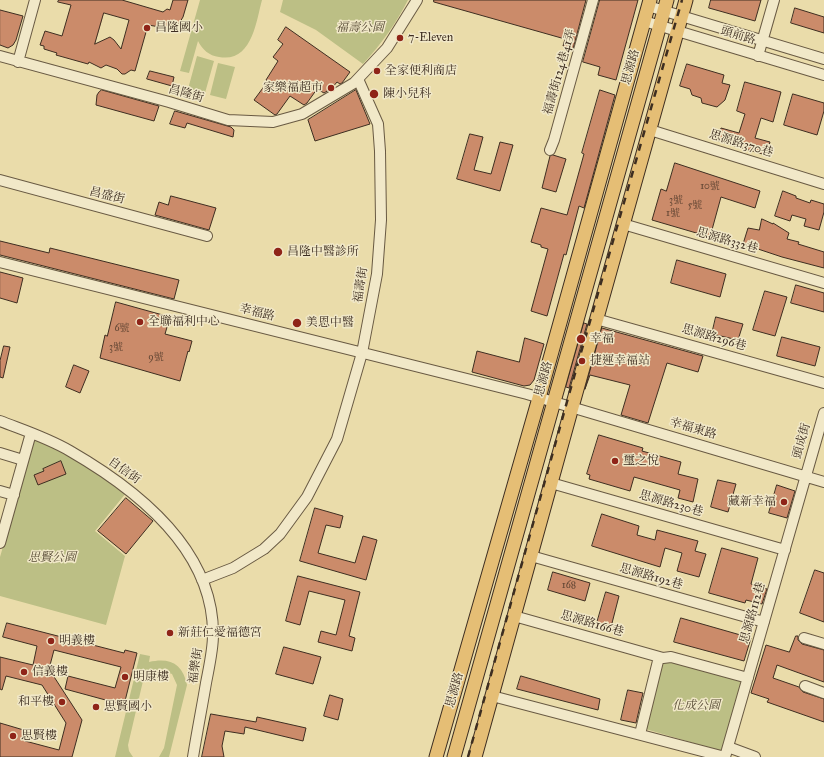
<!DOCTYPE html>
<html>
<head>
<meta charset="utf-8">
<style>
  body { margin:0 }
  canvas { display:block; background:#eadcaa }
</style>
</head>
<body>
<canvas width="824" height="757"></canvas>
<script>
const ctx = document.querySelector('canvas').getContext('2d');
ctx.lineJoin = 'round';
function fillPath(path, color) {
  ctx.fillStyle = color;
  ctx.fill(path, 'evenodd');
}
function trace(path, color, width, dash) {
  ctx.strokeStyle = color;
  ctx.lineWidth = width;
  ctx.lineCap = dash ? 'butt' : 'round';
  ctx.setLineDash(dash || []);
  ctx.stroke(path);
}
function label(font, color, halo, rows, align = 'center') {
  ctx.font = font + ' "IM FELL Great Primer","Noto Serif TC",serif';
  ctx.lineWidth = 3;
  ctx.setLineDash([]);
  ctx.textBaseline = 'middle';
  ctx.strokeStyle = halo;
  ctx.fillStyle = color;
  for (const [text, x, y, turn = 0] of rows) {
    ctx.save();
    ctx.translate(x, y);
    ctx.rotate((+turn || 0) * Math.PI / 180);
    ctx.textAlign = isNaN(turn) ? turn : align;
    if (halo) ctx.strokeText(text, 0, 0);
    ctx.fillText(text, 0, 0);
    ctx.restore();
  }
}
fillPath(new Path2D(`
  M200 0H262C256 22 252 63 219 57 209 56 202 49 198 41L189 73 180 71Z
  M283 0H408C395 25 382 43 363 64L316 30 280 12Z
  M197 56 214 61 205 93 188 89Z
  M218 63 235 67 226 99 210 95Z
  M34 439 68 455 126 493 95 531 125 556 106 625 0 596V557Z
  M140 654 150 656 149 662C170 657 183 664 187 685L169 757H159L164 748 177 685 172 674 161 670H155L146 676 143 681 128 745 129 751 133 757H115Z
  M663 659 742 681 721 751 642 728Z`), '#bcbf85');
const building = new Path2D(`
  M59 0H122L163 12 167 9 170 10 173 0H188L183 17 180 22 176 25 166 28 148 25 135 71 131 70 125 74H122L117 69 106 65 101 68 89 62 88 64 56 55 57 53 44 49V46L40 45 45 31 62 36 71 5 58 2ZM104 13 129 20 121 49 114 40 110 37 95 44Z
  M434 0H586L573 49 563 46 565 39 434 2Z
  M600 0H638L616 80 598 75 600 67 583 62Z
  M711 0H761L755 21 709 8Z
  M795 8 824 17V33L791 23Z
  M0 10 23 16 16 40 13 45 8 48 0 45Z
  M286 27 350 72 342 83 340 84 337 82 332 88 324 93 317 89 307 103 304 105 290 96 277 114 275 115 254 100 268 81 266 80 278 61 273 57 283 44 278 40Z
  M687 64 724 75 722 83 730 85 725 100 717 107 702 103 701 98 692 95 690 89 680 86Z
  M150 71 174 77 172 86 147 79Z
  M745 82 781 92 773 122 761 118 755 138 770 142 766 155 718 141 721 128 739 133 745 114 737 111Z
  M102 90 159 106 154 121 96 105 97 95 99 92Z
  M356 90 370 124 315 141 308 120Z
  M600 90 615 95 584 208 579 206 566 255 564 254 547 316 531 311 548 249 541 247V245L531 242 541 208 567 215 584 154 582 153Z
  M793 94 824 103V111L817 135 784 125Z
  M175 111 231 127 234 130 233 137 187 123 185 128 170 124Z
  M470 134 483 137 474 170 491 174 500 142 513 145 500 191 457 179Z
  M553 155 566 159 556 192 542 188 550 156Z
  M675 163 760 191 755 208 721 197 710 237 652 220 661 189 666 191Z
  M783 191 796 196V198L810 203 811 200 824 204V212L819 230 804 226 806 219 792 215 790 221 775 216Z
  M171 196 216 208 209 230 155 215 159 202 168 205Z
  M762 219 773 224V223L789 233 787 239 799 242 798 244 824 252V268L782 257 743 244 748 228 759 230Z
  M0 241 49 253 50 248 179 280 174 299 0 255Z
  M677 260 726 274 720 297 671 283Z
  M0 272 23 278 17 303 0 298Z
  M796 285 824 293V312L791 303Z
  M765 291 787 297 775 336 753 330Z
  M116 302 170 317 165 334 192 341 189 352 188 351 180 381 100 358 105 335 107 336Z
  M716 317 743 324 738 340 712 334Z
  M584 323 587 324 569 388 566 387Z
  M602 328 703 356 698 372 667 363 648 423 621 415 630 385 590 375 585 389Z
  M782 337 820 347 815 366 777 356Z
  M525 338 544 344 534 380 530 385 524 386 472 372 477 351 519 362Z
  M4 346 10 347 3 378 0 377V361Z
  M74 365 89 371 80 393 66 387Z
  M599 435 643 448 642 451 681 462 678 474 698 479 693 502 678 498 680 490 634 477 630 491 589 479 590 475 587 474Z
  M61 461 66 474 38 485 34 475 44 471 43 469Z
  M718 480 736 484 728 512 711 507Z
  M777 485 795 491 787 518 769 513Z
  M126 498 153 521 126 554 98 531Z
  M315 508 343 516 340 528 326 525 318 553 355 563 363 536 377 540 366 580 300 561Z
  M602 514 639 526 637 535 655 540 657 530 698 541 695 551 706 554 699 577 677 571 682 553 665 548 660 567 592 546Z
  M722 548 758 558 751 584 767 589 762 604 746 600 745 603 709 593Z
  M815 570 824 573V622L800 613Z
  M553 572 590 583 585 601 548 590Z
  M298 576 360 592 349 636 355 638 352 651 318 642 321 631 336 635 345 600 309 591 300 625 286 621Z
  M606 592 619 596 611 627 597 623Z
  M681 618 751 638 744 661 674 642Z
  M7 623 124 653 125 650 137 653 124 705 65 689 68 676 115 688 121 667 54 650 49 669 82 720 72 757H0V723L27 731 25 741 59 750 66 723 42 685 6 676 2 690 0 689V657L33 665 37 646 3 637Z
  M796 636H798V640L802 644 824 650V682L777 665 773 678 799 687 803 692 824 699V722L767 702 769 699 751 693 766 645 789 652Z
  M284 647 321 657 313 684 276 674Z
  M521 676 600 699 598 710 517 689Z
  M628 690 643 693 636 723 621 720Z
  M330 695 343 699 338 720 324 716Z
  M211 714 256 722 257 717 306 728 303 741 245 727 244 734 225 731 222 746 224 757H202Z`);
fillPath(building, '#cb8b6a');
trace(building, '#3e2e21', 1);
const minor = new Path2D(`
  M648 6 824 59
  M644 21 824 75
  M0 56 169 102 228 120 273 122 302 114 354 83 387 48 417 0
  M758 56 774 0
  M18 62 35 0
  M650 130 824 184
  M550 150 554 140 593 0
  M0 180 207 236
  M623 224 824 283
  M0 262 527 394 824 482
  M596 319 824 383
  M0 421C23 430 48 438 70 451 136 489 214 550 213 635 213 650 209 667 206 683 202 707 197 732 193 757
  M0 453 23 460
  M551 483 785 550
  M0 491 14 495
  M0 543 31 433
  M531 556 764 622
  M202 580 233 568 264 549 280 534 307 497 337 439 362 353 377 274 381 220 380 151 378 124 358 79
  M514 616 663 658 671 657 748 678
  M804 638 824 644
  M805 686 824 693
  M492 696 725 757
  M640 734 659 657
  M728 747 755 757
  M725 757 824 413`);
const major = new Path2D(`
  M436 757 539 398 650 0
  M454 757 667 0
  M475 757 572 407 686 0`);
trace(minor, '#695a43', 12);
trace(major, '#3e2e21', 15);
trace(minor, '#f1e8c8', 10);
trace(major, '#e5be75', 13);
trace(new Path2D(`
  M468 757 570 391 682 0`), '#3e2e21', 2.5, [7, 7]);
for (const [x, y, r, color] of [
  [147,28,4,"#8f2418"],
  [400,38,4,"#8f2418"],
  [377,71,4,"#8f2418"],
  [331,88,4,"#8f2418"],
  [374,94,5,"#8f2418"],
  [278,252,5,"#8f2418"],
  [140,322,4,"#8f2418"],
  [297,323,5,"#8f2418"],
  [581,339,5,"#8f2418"],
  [582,361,4,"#8f2418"],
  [615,461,4,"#8f2418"],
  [784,502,4,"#8f2418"],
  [170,633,4,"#8f2418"],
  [51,641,4,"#8f2418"],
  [24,672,4,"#8f2418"],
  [125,677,4,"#8f2418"],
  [62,702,4,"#8f2418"],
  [96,707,4,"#8f2418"],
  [13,736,4,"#8f2418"]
]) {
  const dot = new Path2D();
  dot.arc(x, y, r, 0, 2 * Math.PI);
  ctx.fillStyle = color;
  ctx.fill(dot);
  trace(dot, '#f1e8c8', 1.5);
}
label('10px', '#614533', null, [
  ["10號",710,187],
  ["3號",676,201],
  ["5號",695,206],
  ["1號",673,214],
  ["6號",122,329],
  ["3號",116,348],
  ["9號",156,358],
  ["168",569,586]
]);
label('12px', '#3e2e21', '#f1e8c8', [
  ["昌隆國小",155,28],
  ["7-Eleven",408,38],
  ["全家便利商店",385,71],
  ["家樂福超市",323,88,"right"],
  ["陳小兒科",383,94],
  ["昌隆中醫診所",287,252],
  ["全聯福利中心",148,322],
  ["美恩中醫",306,323],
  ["幸福",590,339],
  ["捷運幸福站",590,361],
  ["璽之悅",623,461],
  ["藏新幸福",776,502,"right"],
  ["新莊仁愛福德宮",178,633],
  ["明義樓",59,641],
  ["信義樓",32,672],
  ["明康樓",133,677],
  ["和平樓",54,702,"right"],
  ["思賢國小",104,707],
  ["思賢樓",21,736]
], 'left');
label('italic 12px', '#574b35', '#f1e8c8', [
  ["福壽公園",360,28],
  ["思賢公園",52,558],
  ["化成公園",696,706]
]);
label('12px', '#3e2e21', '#f1e8c8', [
  ["頭前路",738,36,17],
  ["思源路",631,67,-74],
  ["福壽街124巷41弄",560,72,-74],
  ["昌隆街",186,94,16],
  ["思源路370巷",741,144,17],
  ["昌盛街",107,196,14],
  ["思源路332巷",727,241,16],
  ["福壽街",361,285,-81],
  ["幸福路",257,313,14],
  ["思源路296巷",714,338,16],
  ["思源路",544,379,-74],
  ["幸福東路",693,429,16],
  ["頭成街",802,441,-74],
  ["自信街",124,471,35],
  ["思源路230巷",671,504,16],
  ["思源路192巷",651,577,16],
  ["思源路112巷",753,613,-74],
  ["思源路166巷",592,624,16],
  ["福樂街",196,666,-81],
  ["思源路",455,690,-74]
]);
</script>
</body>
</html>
